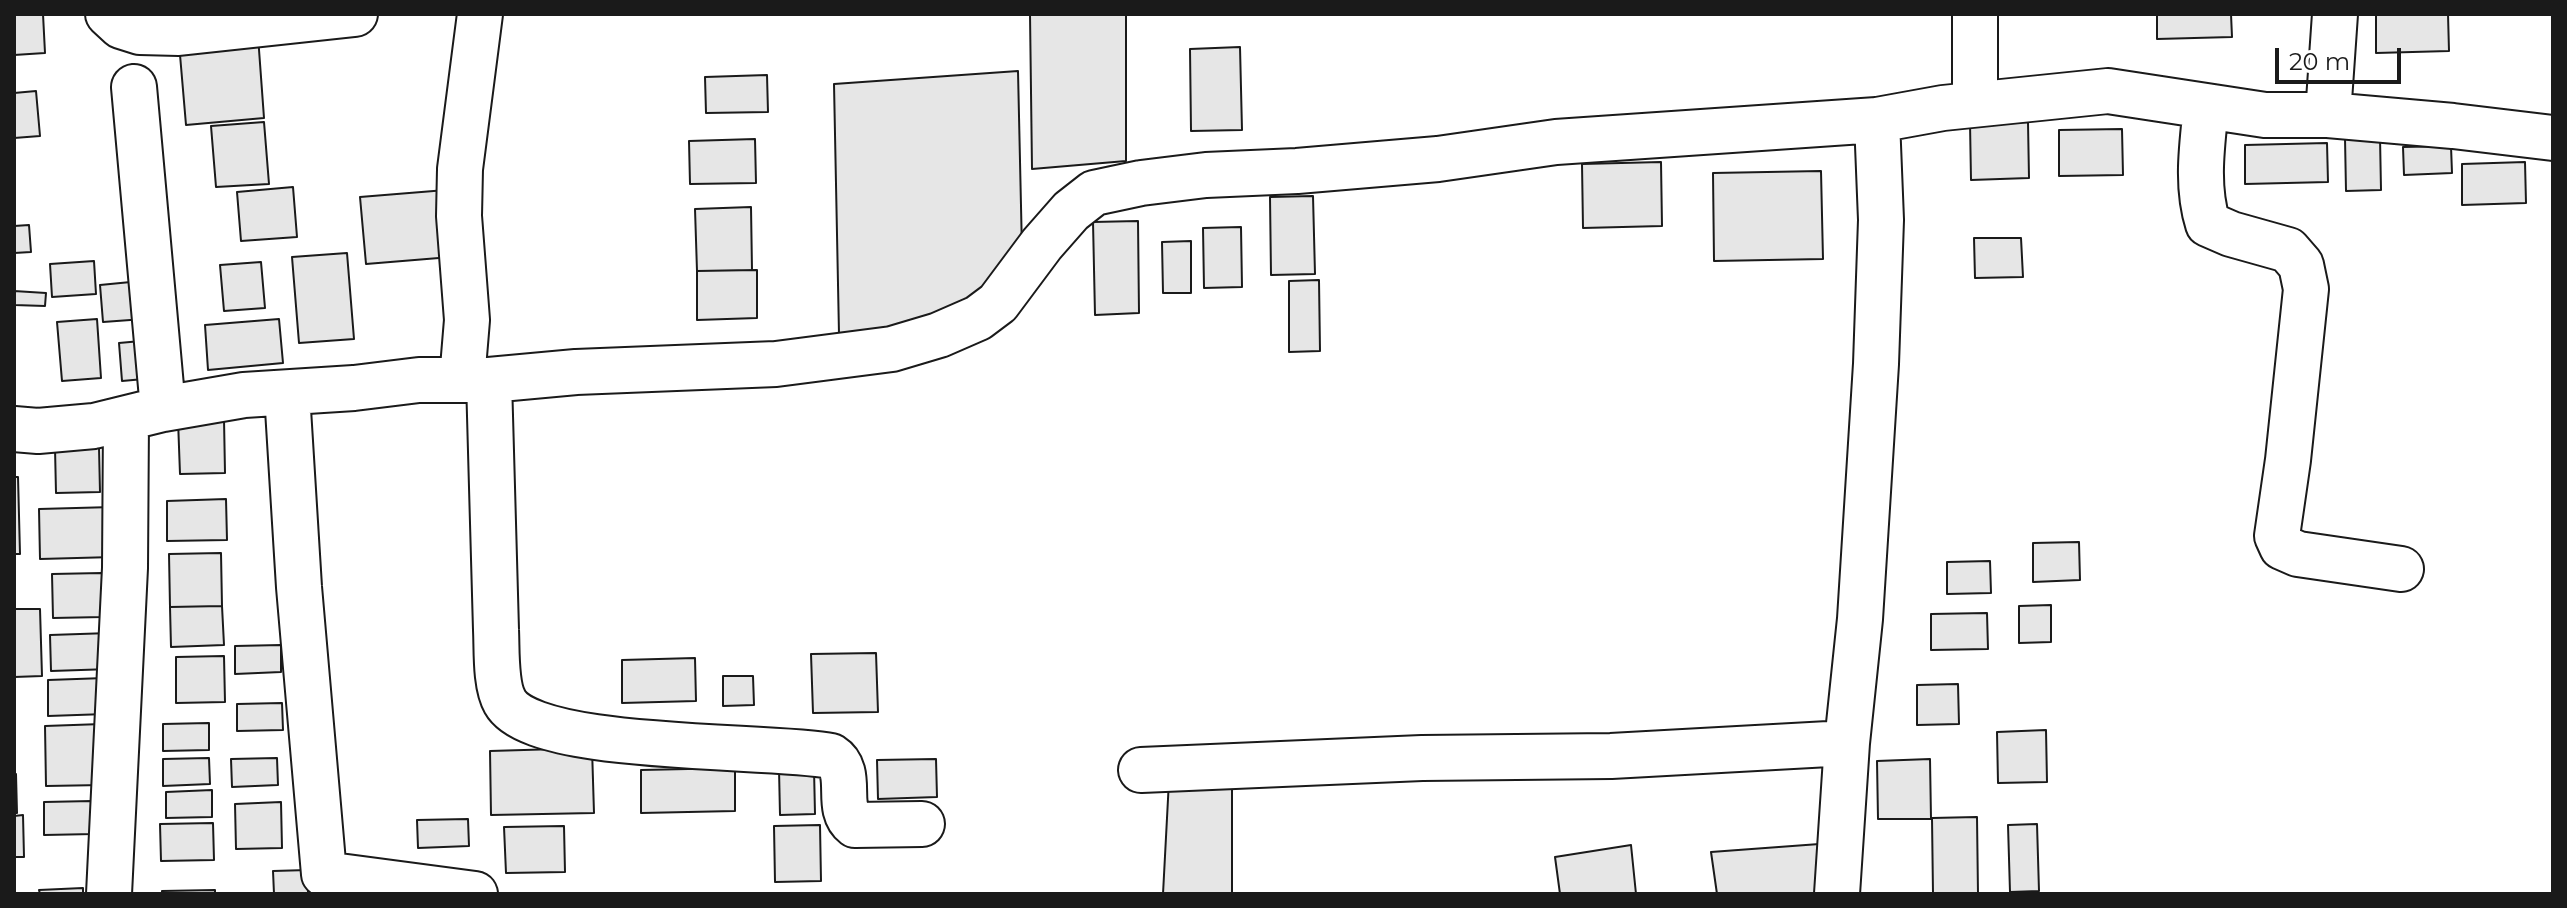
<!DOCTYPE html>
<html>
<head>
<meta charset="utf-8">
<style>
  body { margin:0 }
  #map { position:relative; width:2567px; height:908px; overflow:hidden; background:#fff; font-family:Montserrat,sans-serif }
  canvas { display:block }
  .frame { position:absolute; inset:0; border:16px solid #1a1a1a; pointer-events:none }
  .scale { position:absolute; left:2275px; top:48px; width:126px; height:36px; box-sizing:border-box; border:4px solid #1a1a1a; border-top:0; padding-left:10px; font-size:24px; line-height:28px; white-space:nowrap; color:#1a1a1a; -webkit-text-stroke:6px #fff; paint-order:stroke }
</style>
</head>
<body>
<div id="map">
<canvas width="2567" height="908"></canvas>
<div class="frame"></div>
<div class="scale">20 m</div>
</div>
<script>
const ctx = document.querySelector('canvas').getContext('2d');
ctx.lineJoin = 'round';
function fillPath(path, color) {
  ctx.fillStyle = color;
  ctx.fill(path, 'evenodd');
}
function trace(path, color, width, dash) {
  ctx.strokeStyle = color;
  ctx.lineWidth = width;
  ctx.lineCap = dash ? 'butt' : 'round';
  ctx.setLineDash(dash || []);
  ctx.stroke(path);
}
const building = new Path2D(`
  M14 14H43L45 53 14 55Z
  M1030 14H1126V161L1032 169Z
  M2157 14H2231L2232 37 2157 39Z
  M2376 14H2448L2449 51 2376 53Z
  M258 36 264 118 186 125 179 43Z
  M1240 47 1242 130 1191 131 1190 49Z
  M1018 71 1022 251 952 318 839 334 834 84Z
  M767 75 768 112 706 113 705 77Z
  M36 91 40 136 14 138V93Z
  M264 122 269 184 216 187 211 126Z
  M2028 122 2029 178 1971 180 1970 123Z
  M2122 129 2123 175 2059 176V130Z
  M2380 137 2381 190 2346 191 2345 138Z
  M755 139 756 183 690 184 689 141Z
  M2327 143 2328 182 2245 184V145Z
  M2451 146 2452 173 2404 175 2403 147Z
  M1661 162 1662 226 1583 228 1582 164Z
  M2525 162 2526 203 2462 205V164Z
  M1821 171 1823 259 1714 261 1713 173Z
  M293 187 297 237 241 241 237 192Z
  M446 190 451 257 366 264 360 197Z
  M1313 196 1315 274 1271 275 1270 197Z
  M751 207 752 270 697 271 695 209Z
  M1138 221 1139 313 1095 315 1093 222Z
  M29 225 31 252 14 253V226Z
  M1241 227 1242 287 1204 288 1203 228Z
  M1974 238H2021L2023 277 1975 278Z
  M1191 241V293H1163L1162 242Z
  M347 253 354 339 299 343 292 257Z
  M94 261 96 294 52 297 50 264Z
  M261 262 265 308 224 311 220 265Z
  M757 270V318L697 320V271Z
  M1319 280 1320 351 1289 352V281Z
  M141 281 144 319 103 322 100 285Z
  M14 291 46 293 45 306 14 305Z
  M97 319 101 378 62 381 57 322Z
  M279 319 283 363 208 370 205 325Z
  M141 341 144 379 122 381 119 343Z
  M224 419 225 473 180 474 178 420Z
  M99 447 100 492 56 493 55 448Z
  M14 477H18L20 554H14Z
  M226 499 227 540 167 541V501Z
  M113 507 114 557 40 559 39 509Z
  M2079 542 2080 580 2033 582V543Z
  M221 553 222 606 170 607 169 554Z
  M1990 561 1991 593 1947 594V562Z
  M102 573 103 617 53 618 52 574Z
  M2051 605V642L2019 643V606Z
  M222 606 224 645 171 647 170 607Z
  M14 609H40L42 676 14 677Z
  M1987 613 1988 649 1931 650V614Z
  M110 633 111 669 51 671 50 635Z
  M281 645V672L235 674V646Z
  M876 653 878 712 813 713 811 654Z
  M224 656 225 702 176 703V657Z
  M695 658 696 701 622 703V660Z
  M723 676H753L754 705 723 706Z
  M105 678 106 714 48 716V680Z
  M1958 684 1959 724 1917 725V685Z
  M282 703 283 730 237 731V704Z
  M209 723V750L163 751V724Z
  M102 724 103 785 46 786 45 726Z
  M2046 730 2047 782 1998 783 1997 732Z
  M592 748 594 813 491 815 490 751Z
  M209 758 210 784 163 786V759Z
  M277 758 278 785 232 787 231 759Z
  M936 759 937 797 878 799 877 760Z
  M1930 759 1931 819H1878L1877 761Z
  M735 768V811L641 813V770Z
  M779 769H814L815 814 780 815Z
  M14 774H16L17 813H14Z
  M1232 774V894H1163L1169 780Z
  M212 790V817L166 818V792Z
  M92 801 94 834 44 835V802Z
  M281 802 282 848 236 849 235 804Z
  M23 815 24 857H14V816Z
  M1977 817 1978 894H1933L1932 818Z
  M468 819 469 846 418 848 417 820Z
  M213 823 214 860 161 861 160 824Z
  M2037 824 2039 891 2010 892 2008 825Z
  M820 825 821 881 775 882 774 826Z
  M564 826 565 872 506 873 504 827Z
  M1833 843 1816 894H1717L1711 852Z
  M1631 845 1636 894H1560L1555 857Z
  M308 870V894H274L273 871Z
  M83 888V894H40L39 890Z
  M215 890V894H162V891Z`);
fillPath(building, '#e6e6e6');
trace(building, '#1a1a1a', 2);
const minor = new Path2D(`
  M108 14 121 26 140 32 179 33 355 14
  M134 87 163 409
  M1975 104V14
  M2206 107C2202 146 2196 186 2208 224L2231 234 2288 250 2301 265 2306 289 2288 460 2277 536 2282 547 2298 554 2401 569
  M2328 115 2335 14
  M462 380 467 320 459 216 460 169 480 14
  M489 380 496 630C497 649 495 685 505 702 533 753 773 744 831 756 856 772 833 808 855 825L922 824
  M287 393 299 587 324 874 475 894
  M14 429 38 431 94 426 163 409 244 395 354 388 419 380H489L576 372 776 364 892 349 939 335 978 318 998 303 1042 244 1071 211 1094 193 1141 183 1206 175 1297 171 1438 159 1556 142 1877 120 1943 108 2108 91 2265 115H2328L2453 126 2553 138
  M1141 770 1422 758 1611 756 1847 743
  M109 894 125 568 126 419
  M1837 894 1847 743 1860 619 1876 364 1881 220 1877 120`);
trace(minor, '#1a1a1a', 48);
trace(minor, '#fff', 44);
</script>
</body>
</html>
